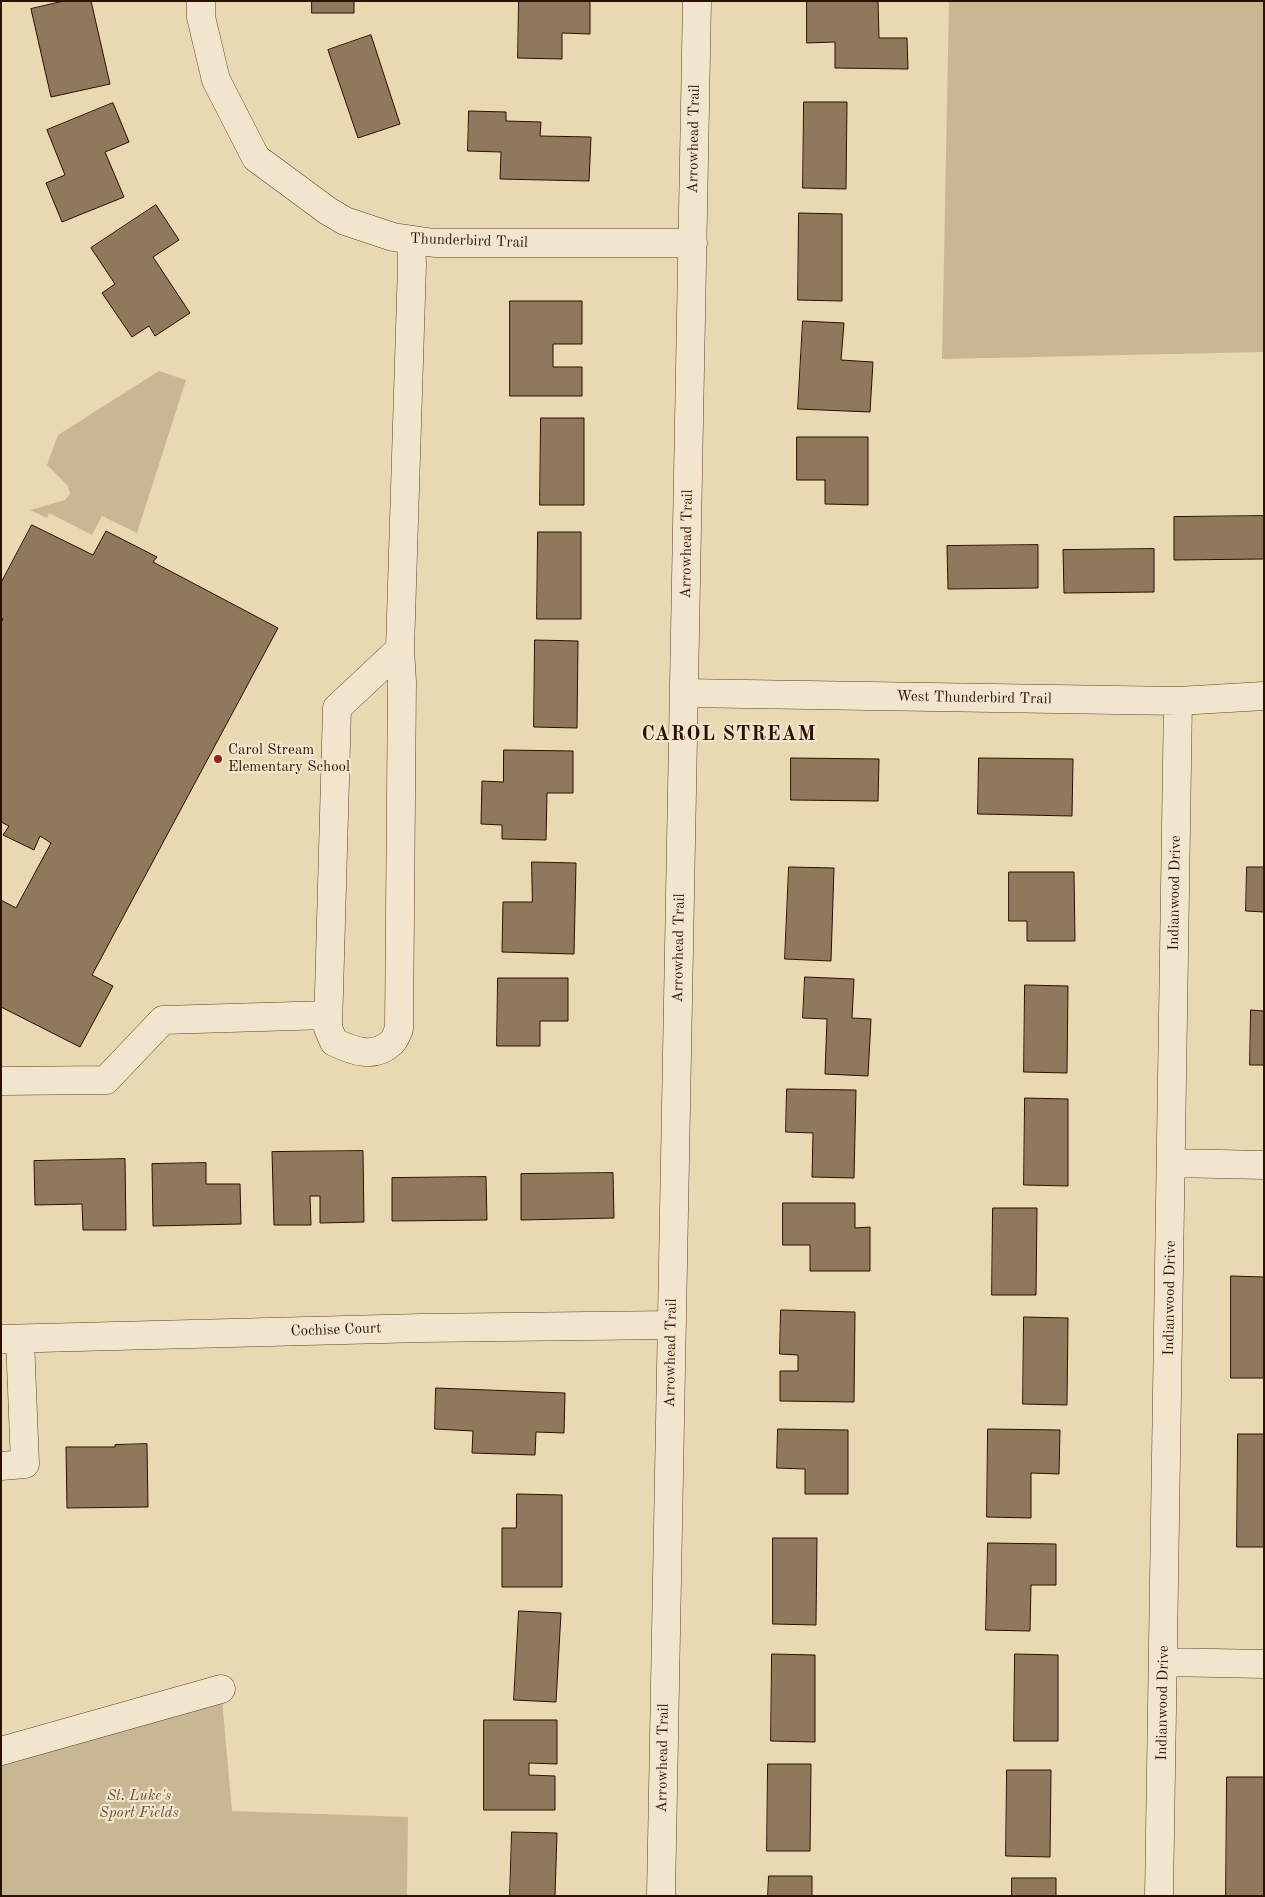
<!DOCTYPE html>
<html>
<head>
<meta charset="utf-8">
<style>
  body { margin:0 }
  #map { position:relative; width:1265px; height:1897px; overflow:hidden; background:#e9d9b2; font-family:"Old Standard TT",serif }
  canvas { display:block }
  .frame { position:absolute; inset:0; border:2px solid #2c1000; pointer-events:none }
</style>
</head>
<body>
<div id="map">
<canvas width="1265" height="1897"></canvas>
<div class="frame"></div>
</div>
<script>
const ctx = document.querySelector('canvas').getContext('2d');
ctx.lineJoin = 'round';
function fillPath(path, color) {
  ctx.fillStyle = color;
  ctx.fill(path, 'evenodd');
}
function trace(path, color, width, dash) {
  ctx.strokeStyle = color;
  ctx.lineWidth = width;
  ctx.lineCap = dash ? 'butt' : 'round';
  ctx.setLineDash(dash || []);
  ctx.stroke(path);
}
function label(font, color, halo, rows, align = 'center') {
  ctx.font = font + ' "Old Standard TT",serif';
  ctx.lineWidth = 4.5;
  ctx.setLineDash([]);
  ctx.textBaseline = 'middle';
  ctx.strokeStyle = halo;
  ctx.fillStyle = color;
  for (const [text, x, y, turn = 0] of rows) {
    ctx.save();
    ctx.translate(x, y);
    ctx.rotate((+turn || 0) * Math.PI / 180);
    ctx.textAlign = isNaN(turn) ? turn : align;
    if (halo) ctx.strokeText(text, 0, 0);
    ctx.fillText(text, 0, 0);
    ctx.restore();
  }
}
fillPath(new Path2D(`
  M949 1H1264V352L942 359Z
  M159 371 186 380 137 533 102 516 92 535 49 513 47 518 30 510 65 500 70 494 68 486 47 465 58 435Z
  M221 1689 232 1811 408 1817 407 1896H1V1745Z`), '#c9b794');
const building = new Path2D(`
  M64 1H91L110 84 51 97 31 9Z
  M312 1H354V13H312Z
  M519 1H590V34L562 33V59L518 58Z
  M807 1H878L879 38H907L908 69 835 68V42L807 43Z
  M371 35 400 124 358 138 328 50Z
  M804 102H847L846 189 803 188Z
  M113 103 129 142 105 152 124 197 62 222 46 183 65 175 47 130Z
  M469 111 506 112V121L541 122 540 136 591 137 589 181 500 179 501 152 468 151Z
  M156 205 179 240 153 257 190 313 155 336 149 326 132 337 102 293 115 284 91 248Z
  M799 213 842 214V301L798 300Z
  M510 301H582V344H553V367H582V396H510Z
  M803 321 844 323 841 360 873 362 870 412 798 409Z
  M541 418H584V505H540Z
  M797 437H868V505L825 504V480H797Z
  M1264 516V559L1174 560V517Z
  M32 525 93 555 106 531 157 557 153 562 278 628 92 975 113 986 80 1047 1 1007V900L16 908 51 843 40 836 34 850 3 835 9 826 1 822V623L3 619 1 618V583Z
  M538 532H581V619H537Z
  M1038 545V588L948 589 947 546Z
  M1154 549V592L1064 593 1063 550Z
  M535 640 578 641 577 728 534 727Z
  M504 750 573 751V793H547L546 840 502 839V825L481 824 482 781 503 782Z
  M791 758 879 759 878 801 791 800Z
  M979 758 1073 759 1072 816 978 814Z
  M532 862 576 863 574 954 502 952 503 902H532Z
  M789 867 834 868 831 961 785 959Z
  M1247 867H1264V912L1246 911Z
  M1009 872H1074L1075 941H1027V921H1009Z
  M805 977 854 979 852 1018 871 1019 868 1076 825 1074 827 1019 803 1018Z
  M498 978H568V1021H540V1046H497Z
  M1025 985 1068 986 1067 1073 1024 1072Z
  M1251 1010 1264 1011V1065H1250Z
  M787 1089 856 1090 854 1178 812 1177 813 1133 786 1132Z
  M1025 1098 1068 1099V1186L1024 1185Z
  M363 1151 364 1222 320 1223V1196H310L311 1225H274L272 1152Z
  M125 1159 126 1230H83L82 1204 35 1205 34 1161Z
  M206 1163V1184H240L241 1224 153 1226 152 1164Z
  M613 1173 614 1218 521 1220V1174Z
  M486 1177 487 1220 392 1221V1178Z
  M783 1203H855V1228L870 1227V1271H810V1245H783Z
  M993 1208H1037L1036 1295H992Z
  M1231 1276 1264 1277V1378H1231Z
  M781 1310 855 1312 854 1402 780 1401V1371H798V1355L780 1354Z
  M1024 1317 1068 1318 1067 1405 1023 1404Z
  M436 1388 565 1393 564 1433 536 1432 535 1455 472 1453 473 1431 435 1429Z
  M778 1429 848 1430V1494H805V1469L777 1468Z
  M988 1429 1060 1430 1059 1474 1031 1473V1518L987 1517Z
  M1238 1434H1264V1547H1237Z
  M147 1444 148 1507 67 1508 66 1447H115V1445Z
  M517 1494 562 1495V1587H502V1528H516Z
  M773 1538H817L816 1625 773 1624Z
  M988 1543 1056 1544V1585H1031L1030 1631 986 1630Z
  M519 1611 561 1613 556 1702 514 1700Z
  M772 1654 815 1655V1742L771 1741Z
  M1015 1654 1058 1655V1741H1014Z
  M484 1720H557V1764L529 1763V1775L555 1776V1810H484Z
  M768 1764H811L810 1851H767Z
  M1007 1770H1051L1050 1857 1006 1856Z
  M1227 1777H1264V1896H1226Z
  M512 1832 557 1833 555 1896H510Z
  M769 1876H812V1896H768Z
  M1012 1878H1056V1896H1012Z`);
fillPath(building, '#8e795d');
trace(building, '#2c1000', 1);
const minor = new Path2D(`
  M201 1V17L216 80 256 158 328 211 345 221 393 237 434 243H693
  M400 649 337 708 328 1028 334 1042C353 1051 374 1059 391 1043 395 1040 397 1033 399 1029L402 682 400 649 412 265 411 240
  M684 693 1178 701 1264 696
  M1 1081 106 1080 163 1020 328 1015
  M1172 1163 1264 1165
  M1 1339 422 1328 671 1325
  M1 1466 25 1464 20 1339
  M1164 1662 1264 1664
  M1 1751 221 1689
  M661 1896 697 1
  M1159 1896 1178 701`);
trace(minor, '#5b422c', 29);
trace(minor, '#f1e6cd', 28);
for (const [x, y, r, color] of [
  [218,759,5,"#8f2418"]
]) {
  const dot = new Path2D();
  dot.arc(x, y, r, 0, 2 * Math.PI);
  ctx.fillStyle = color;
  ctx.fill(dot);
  trace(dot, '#f1e6cd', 2);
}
label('15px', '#2c1000', '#f1e6cd', [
  ["Arrowhead Trail",694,139,-89],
  ["Thunderbird Trail",469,241,2],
  ["Arrowhead Trail",687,544,-89],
  ["West Thunderbird Trail",974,698,1],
  ["Indianwood Drive",1175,893,-89],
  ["Arrowhead Trail",679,948,-89],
  ["Indianwood Drive",1170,1298,-89],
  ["Cochise Court",336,1330,-2],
  ["Arrowhead Trail",671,1353,-89],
  ["Indianwood Drive",1163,1703,-89],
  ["Arrowhead Trail",663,1758,-89]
]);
label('15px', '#2c1000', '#f1e6cd', [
  ["Carol Stream",228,750],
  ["Elementary School",228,767]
], 'left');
label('italic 15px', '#634a34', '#f1e6cd', [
  ["St. Luke's",139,1796],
  ["Sport Fields",139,1813]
]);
ctx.letterSpacing = '1px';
label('bold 20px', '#2c1000', '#f1e6cd', [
  ["CAROL STREAM",729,735]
]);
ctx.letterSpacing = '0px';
</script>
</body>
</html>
